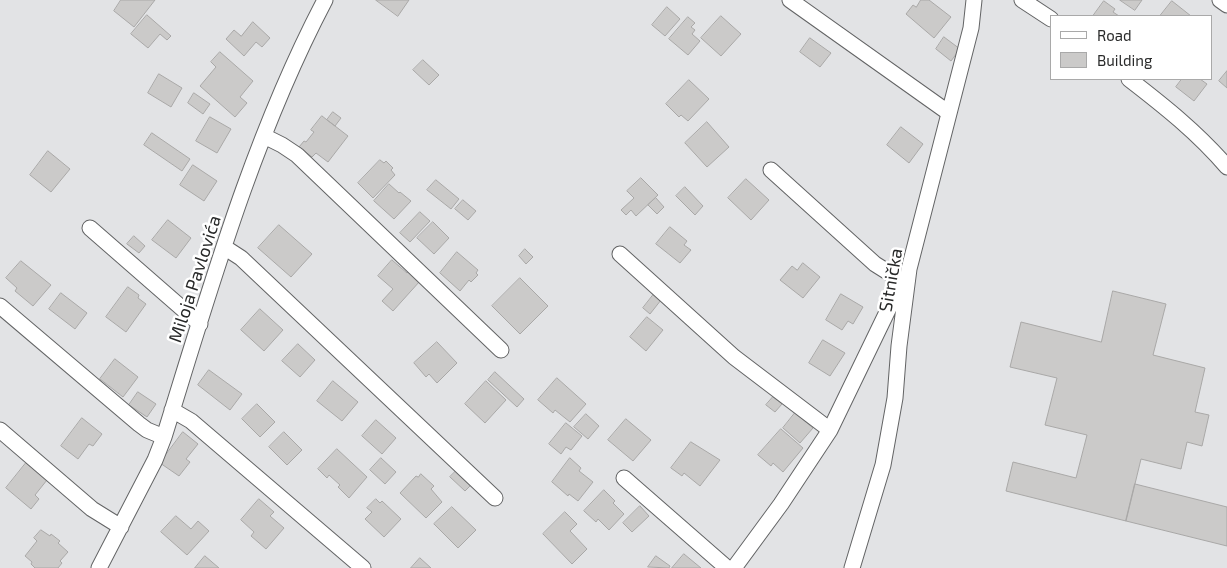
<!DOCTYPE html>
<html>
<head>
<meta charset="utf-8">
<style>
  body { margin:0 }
  #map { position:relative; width:1227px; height:568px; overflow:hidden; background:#e2e3e5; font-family:"Exo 2",sans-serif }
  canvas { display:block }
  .legend { position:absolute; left:1050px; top:15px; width:162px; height:65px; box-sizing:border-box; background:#fff; border:1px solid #a9a9a9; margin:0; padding:6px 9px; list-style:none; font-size:15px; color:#282929 }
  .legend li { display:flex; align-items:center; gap:10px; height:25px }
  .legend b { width:25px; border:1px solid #a9a9a9 }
</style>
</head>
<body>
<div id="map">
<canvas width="1227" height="568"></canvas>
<ul class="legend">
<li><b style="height:6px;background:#fff"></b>Road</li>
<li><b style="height:14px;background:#cbcac9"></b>Building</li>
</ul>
</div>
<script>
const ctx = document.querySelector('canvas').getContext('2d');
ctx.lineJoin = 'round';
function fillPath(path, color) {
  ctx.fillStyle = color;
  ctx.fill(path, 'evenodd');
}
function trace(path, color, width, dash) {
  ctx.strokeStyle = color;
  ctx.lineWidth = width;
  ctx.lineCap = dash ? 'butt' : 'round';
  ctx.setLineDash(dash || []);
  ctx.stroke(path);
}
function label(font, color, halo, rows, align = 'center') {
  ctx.font = font + ' "Exo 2",sans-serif';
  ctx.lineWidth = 5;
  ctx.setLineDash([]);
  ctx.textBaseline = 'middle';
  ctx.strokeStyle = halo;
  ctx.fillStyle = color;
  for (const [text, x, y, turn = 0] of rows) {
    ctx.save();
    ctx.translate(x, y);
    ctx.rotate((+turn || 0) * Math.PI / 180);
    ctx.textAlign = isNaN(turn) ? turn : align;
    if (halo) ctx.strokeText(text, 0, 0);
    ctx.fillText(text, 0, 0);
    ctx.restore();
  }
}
const building = new Path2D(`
  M121 0H155L134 27 114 11Z
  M376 0H409L398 16Z
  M921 0H929L951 17 934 38 906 14 913 5 916 7Z
  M1120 0H1142L1135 10Z
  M1104 1 1115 9 1113 12 1119 16H1093Z
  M1172 1 1191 16H1160Z
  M667 7 680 19 665 36 652 25Z
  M147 15 171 36 167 40 160 34 148 48 131 34Z
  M721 16 741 34 721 56 701 38Z
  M688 17 695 23 691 27 695 30 692 34 700 41 688 55 669 39Z
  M253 22 270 38 262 47 256 42 244 56 226 39 234 30 241 36Z
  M944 37 960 49 951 61 936 49Z
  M810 38 831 53 820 67 800 52Z
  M220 52 253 81 240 97 247 103 235 117 200 86 216 67 211 62Z
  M423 60 439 75 429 85 413 70Z
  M1227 71V88L1219 81Z
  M159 74 182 88 171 107 148 93Z
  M1182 79H1200L1207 84 1194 101 1176 87Z
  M689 80 709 99 688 121 681 115 679 117 666 104Z
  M194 93 210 104 203 114 188 103Z
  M333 112 341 118 335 126 327 120Z
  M322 116 348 136 328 162 316 153 312 157 299 147 304 141 306 142 314 132 311 130Z
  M210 117 231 129 217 153 196 141Z
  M707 122 729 147 707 167 685 143Z
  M901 127 923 144 909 163 887 145Z
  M152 133 190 159 182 171 144 145Z
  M48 151 70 169 51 192 30 175Z
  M380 160 384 163 386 161 393 168 391 170 395 175 373 198 358 183Z
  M193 165 217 181 204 201 180 185Z
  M641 178 658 195 636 216 631 210 626 215 621 210 634 198 627 191Z
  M746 179 769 200 751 220 728 198Z
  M436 180 459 199 451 209 427 190Z
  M389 184 399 193 400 192 411 201 394 219 374 201Z
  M685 187 703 206 695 215 676 196Z
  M656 198 664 207 657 214 648 205Z
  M463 200 476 211 468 220 455 209Z
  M420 212 430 221 410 242 400 233Z
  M168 220 191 238 176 258 152 240Z
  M433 222 449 238 434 254 417 238Z
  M279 225 312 254 291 277 258 248Z
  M670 227 687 241 684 245 691 250 680 263 656 244Z
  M134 236 145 246 139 253 127 244Z
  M525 249 533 257 526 264 519 256Z
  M457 252 478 270 476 273 478 275 471 282 469 280 460 291 440 273Z
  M392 260 407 273 408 271 420 281 393 311 382 301 393 289 378 276Z
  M21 261 51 285 33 306 15 291 17 288 6 278Z
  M803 263 820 277 803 298 780 280 792 266 797 270Z
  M520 278 548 306 520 334 492 306Z
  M128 287 139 295 138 298 146 304 126 332 106 317Z
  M1113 291 1166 304 1153 355 1205 368 1195 412 1209 415 1202 446 1187 442 1181 469 1141 459 1126 521 1006 491 1013 462 1076 478 1087 435 1045 425 1057 378 1010 367 1021 322 1101 342Z
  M61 293 87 313 75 329 49 309Z
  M654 294 661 300 650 314 643 308Z
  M841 294 863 307 853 324 848 321 842 330 826 320Z
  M260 309 283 330 264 351 241 330Z
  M647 317 663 330 646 351 630 337Z
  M823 340 845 353 830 376 809 363Z
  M437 342 457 363 437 383 429 374 426 377 414 363Z
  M298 344 315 360 300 377 282 361Z
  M115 359 138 377 123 397 100 379Z
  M209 370 242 394 230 410 198 385Z
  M495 372 524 399 517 407 488 380Z
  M557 378 586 404 570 422 555 410 553 413 538 400Z
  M333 381 358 402 342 421 317 401Z
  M486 381 506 400 485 423 465 404Z
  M138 392 156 404 147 417 129 405Z
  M773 397 782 404 775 412 766 405Z
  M257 404 275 422 260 437 242 419Z
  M795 413 813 428 800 443 783 428Z
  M586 414 599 426 588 439 574 427Z
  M82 418 102 434 93 446 89 444 78 459 61 446Z
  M626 419 651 440 633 461 608 440Z
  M376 420 396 438 382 454 362 436Z
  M566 423 582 436 571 450 566 447 561 454 549 444Z
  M781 429 803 448 783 472 773 463 771 466 758 455Z
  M183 432 198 444 186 459 190 462 179 476 160 463Z
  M284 432 302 450 287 465 269 447Z
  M691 442 720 460 700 486 684 473 682 476 671 468Z
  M337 449 367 477 349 498 338 487 340 485 329 475 327 478 318 469Z
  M381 458 396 472 385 484 370 470Z
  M570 458 581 468 579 471 593 482 578 501 569 494 568 496 552 482Z
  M26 463 47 480 35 495 39 499 31 509 6 488Z
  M459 468 474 482 465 491 450 477Z
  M421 474 434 486 431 489 442 502 426 518 400 493 416 476 418 477Z
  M1135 484 1227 507V546L1126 521Z
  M604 490 615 501 613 503 624 514 609 530 598 519 596 522 584 511Z
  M259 499 274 512 270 516 284 528 266 549 251 536 254 532 241 520Z
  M376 499 380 503 382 501 401 519 384 537 365 519 372 512 367 508Z
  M640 506 649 516 632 532 623 523Z
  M452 507 476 530 458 548 434 524Z
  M565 512 577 524 570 531 587 549 572 564 543 534Z
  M176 516 191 529 198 521 209 531 187 555 161 532Z
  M41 530 50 536 51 534 60 541 58 543 68 552 60 561 62 563 58 568H35L31 564 32 562 25 556 37 541 34 538Z
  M684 554 701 568H672Z
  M205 556 219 568H195Z
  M656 556 670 566 669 568 648 567Z
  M420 558 431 568H411Z`);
fillPath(building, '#cbcac9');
trace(building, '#a9a8a7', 1);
const street = new Path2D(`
  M790 0 949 113
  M1022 0 1051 19
  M1220 0 1227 5
  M1129 79C1164 106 1198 133 1227 167
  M264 136 282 145 297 155 501 350
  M771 170 875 264 902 281
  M90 228 200 324
  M224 247 241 258 495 498
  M620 254 734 357 830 430
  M0 306 139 424 147 430 164 437
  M172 410 191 421 363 568
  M0 430 92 509 121 527
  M624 478 727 568
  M99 568 155 460 164 437C210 289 253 137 325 0
  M734 568 781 504 830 430 903 279
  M852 568 883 465 895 398 899 346 909 269 971 28 974 0`);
trace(street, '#636465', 17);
trace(street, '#fff', 15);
label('18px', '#282929', '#fff', [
  ["Miloja Pavlovića",195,279,-72],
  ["Sitnička",891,280,-80]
]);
</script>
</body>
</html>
